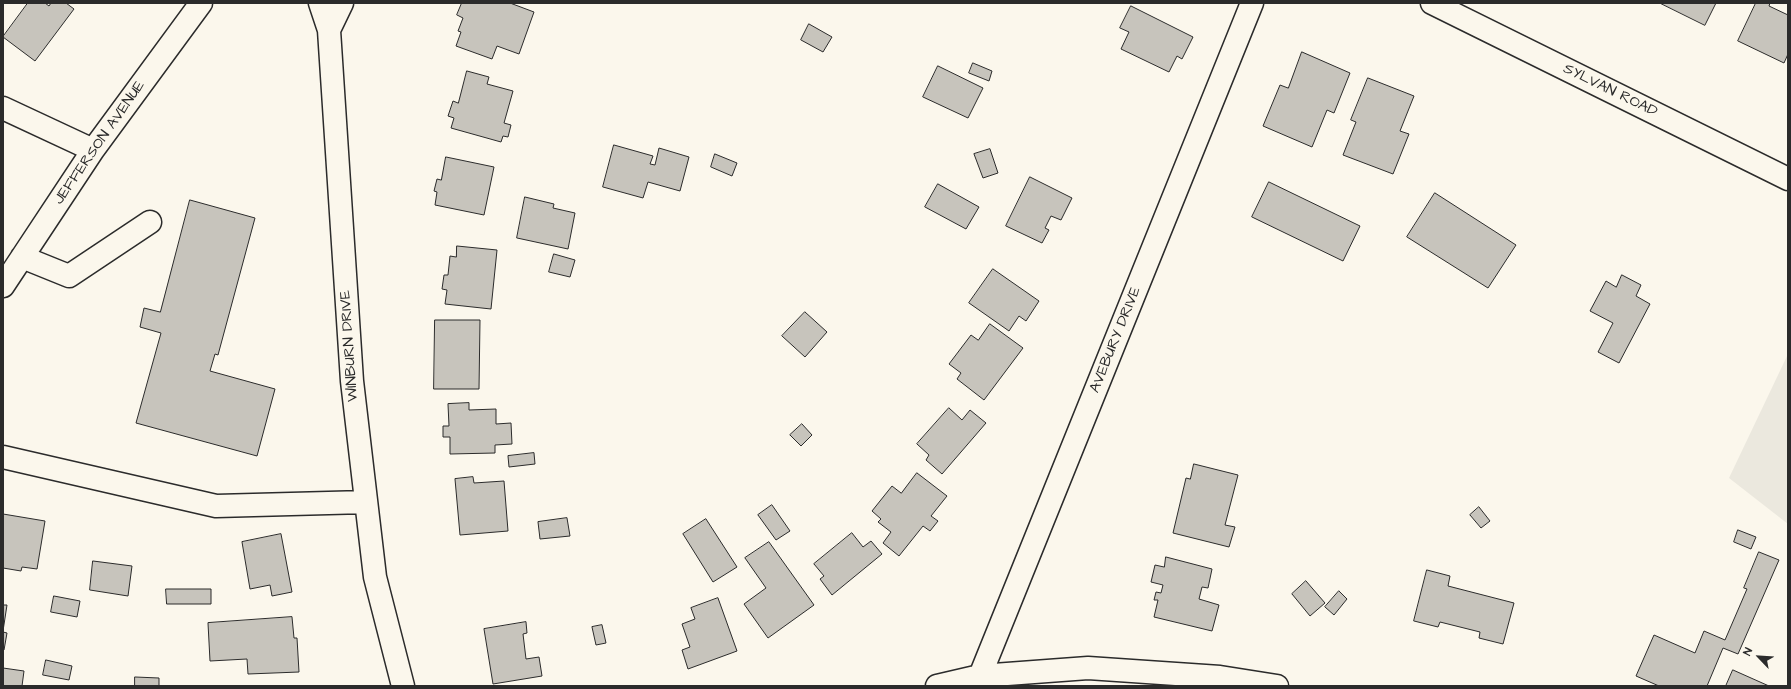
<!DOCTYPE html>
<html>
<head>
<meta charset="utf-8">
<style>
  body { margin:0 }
  #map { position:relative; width:1791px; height:689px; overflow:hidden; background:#fbf7ec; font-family:"Architects Daughter",sans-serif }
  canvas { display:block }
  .frame { position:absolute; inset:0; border:4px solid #2b2b2b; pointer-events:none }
  .north { position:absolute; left:1739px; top:637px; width:40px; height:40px; -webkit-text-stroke:3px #fbf7ec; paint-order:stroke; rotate:295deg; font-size:11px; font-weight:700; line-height:16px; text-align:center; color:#2b2b2b }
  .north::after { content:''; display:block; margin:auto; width:14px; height:18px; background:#2b2b2b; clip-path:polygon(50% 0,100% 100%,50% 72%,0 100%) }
</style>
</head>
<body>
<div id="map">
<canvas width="1791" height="689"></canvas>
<div class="frame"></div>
<div class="north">N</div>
</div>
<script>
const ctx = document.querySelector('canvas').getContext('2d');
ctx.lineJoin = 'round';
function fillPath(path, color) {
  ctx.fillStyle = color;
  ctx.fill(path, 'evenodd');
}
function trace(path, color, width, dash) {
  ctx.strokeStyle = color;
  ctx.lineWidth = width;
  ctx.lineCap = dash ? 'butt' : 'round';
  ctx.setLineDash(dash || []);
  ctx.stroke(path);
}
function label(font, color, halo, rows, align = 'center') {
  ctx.font = font + ' "Architects Daughter",sans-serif';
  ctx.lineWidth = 4;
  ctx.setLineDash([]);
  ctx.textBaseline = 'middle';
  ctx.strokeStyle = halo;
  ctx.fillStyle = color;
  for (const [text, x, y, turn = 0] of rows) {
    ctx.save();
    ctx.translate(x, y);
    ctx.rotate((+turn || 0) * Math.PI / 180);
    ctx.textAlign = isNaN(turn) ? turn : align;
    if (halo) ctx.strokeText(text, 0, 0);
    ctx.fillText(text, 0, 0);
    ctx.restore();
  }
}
fillPath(new Path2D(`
  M1788 354V524L1729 478Z`), '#ebe8de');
const building = new Path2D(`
  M28 3H45L49 6 51 3H66L74 9 35 61 3 37Z
  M462 3H510L534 12 519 54 497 46 492 59 456 46 461 32 458 31 463 18 457 15Z
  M1660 3H1716L1705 25Z
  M1756 3H1770L1769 6 1788 15V54L1784 63 1738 41Z
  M1131 6 1193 37 1182 59 1177 56 1169 72 1121 49 1129 32 1120 28Z
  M809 24 832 37 823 52 801 40Z
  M1302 52 1350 73 1334 113 1327 110 1312 147 1263 126 1280 85 1288 88Z
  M973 63 992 71 989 81 969 73Z
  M938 66 983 88 968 118 923 97Z
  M467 71 489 77 487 84 513 91 504 123 511 125 508 137 503 136 501 142 451 128 454 118 448 116 453 101 458 103Z
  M1368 78 1414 96 1400 131 1409 134 1393 174 1343 155 1356 122 1351 120Z
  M614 145 653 156 650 164 655 165 659 148 689 157 680 191 648 182 643 198 603 187Z
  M990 149 998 173 983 178 974 154Z
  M715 154 737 163 732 176 711 167Z
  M446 157 494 167 484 215 435 205 437 192 434 191 437 179 441 180Z
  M1030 177 1072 198 1061 220 1051 216 1045 228 1049 230 1042 243 1006 226Z
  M1269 182 1360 226 1343 261 1252 217Z
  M938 184 979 207 966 229 925 207Z
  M1435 193 1516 245 1488 288 1407 237Z
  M525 197 554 204 553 208 575 213 568 249 517 238Z
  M190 200 255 218 218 355 215 354 210 371 275 389 257 456 136 423 161 333 140 327 144 308 160 312Z
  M457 246 497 250 491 309 445 304 447 290 442 289 444 275H448L450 256 456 257Z
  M554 254 575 260 570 277 549 272Z
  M993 269 1039 301 1026 321 1019 316 1009 331 969 303Z
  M1622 275 1641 285 1636 296 1650 304 1619 363 1598 352 1613 323 1590 311 1606 281 1616 287Z
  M805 312 827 332 805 357 782 336Z
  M435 320H480L479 389H434Z
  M990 324 1023 348 984 400 957 379 961 373 949 364 971 335 978 340Z
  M469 403V410L496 409V424L511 423 512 444 495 445V453L450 454V437H443V426H449L448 404Z
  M949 408 962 420 970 410 986 423 942 474 926 460 929 455 917 444Z
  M802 424 812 435 801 446 790 435Z
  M534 453 535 464 509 467 508 456Z
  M1194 464 1238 475 1225 525 1235 527 1229 547 1173 533 1186 478 1190 479Z
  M917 473 947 496 931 516 938 521 930 531 923 526 899 556 883 543 891 532 878 522 881 519 872 511 892 486 901 493Z
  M473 477 474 483 504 481 508 531 460 535 455 479Z
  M772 505 790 531 776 540 758 515Z
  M1479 507 1490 521 1481 528 1470 515Z
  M3 514 45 521 37 569 22 567 21 571 3 568Z
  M567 518 570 536 540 539 538 522Z
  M706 519 737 567 713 582 683 534Z
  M1738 530 1756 537 1751 549 1734 542Z
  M852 533 863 547 871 541 882 554 832 595 820 579 824 576 814 564Z
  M281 534 292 592 272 596 270 585 250 589 242 542Z
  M769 542 814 605 768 638 744 604 766 588 745 558Z
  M1759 552 1779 560 1738 654 1723 648 1707 686H1659L1636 676 1654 635 1695 653 1704 631 1725 640 1747 589 1744 588Z
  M1166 557 1212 569 1208 588 1202 587 1199 599 1219 605 1212 631 1154 617 1158 600H1154L1156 592 1161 593 1163 585 1151 582 1155 565 1164 567Z
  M93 561 132 566 128 596 90 590Z
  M1427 570 1450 576 1448 586 1514 603 1503 644 1479 638 1480 632 1440 622 1438 627 1414 621Z
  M1306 581 1325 603 1310 616 1292 594Z
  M166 589H211V604H167Z
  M1339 591 1347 599 1334 615 1325 607Z
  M54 596 80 601 77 617 51 612Z
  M718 598 737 651 688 669 682 650 690 647 682 624 695 619 691 608Z
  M3 605H7L3 631Z
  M292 617 294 638H297L299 672 248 674 247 659 210 661 208 623Z
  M526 622 527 633 523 634 526 659 539 657 542 676 493 684 484 629Z
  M602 625 606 643 596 645 592 627Z
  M3 632 7 633 4 650H3Z
  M46 660 72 666 69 680 43 675Z
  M3 668 24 671 22 686H3Z
  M1733 670 1769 686H1726Z
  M135 677 159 678V686H135Z`);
fillPath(building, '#c7c4bc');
trace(building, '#2b2b2b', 1);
const minor = new Path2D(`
  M320 3 329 30 352 381 375 577 403 686
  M329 30 342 3
  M3 108 93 150
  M22 257 69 276 150 222
  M3 286 93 150 201 3
  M3 457 216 506 366 502
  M980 676 1252 3
  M937 686 980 676 1088 668 1220 677 1277 686`);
const major = new Path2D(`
  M1432 3 1788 179`);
trace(minor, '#2b2b2b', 25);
trace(major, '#2b2b2b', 25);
trace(minor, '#fbf7ec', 22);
trace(major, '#fbf7ec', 22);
label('15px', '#2b2b2b', '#fbf7ec', [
  ["SYLVAN ROAD",1610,91,26],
  ["JEFFERSON AVENUE",100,143,-55],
  ["AVEBURY DRIVE",1116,340,-68],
  ["WINBURN DRIVE",350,346,-94]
]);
</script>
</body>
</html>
